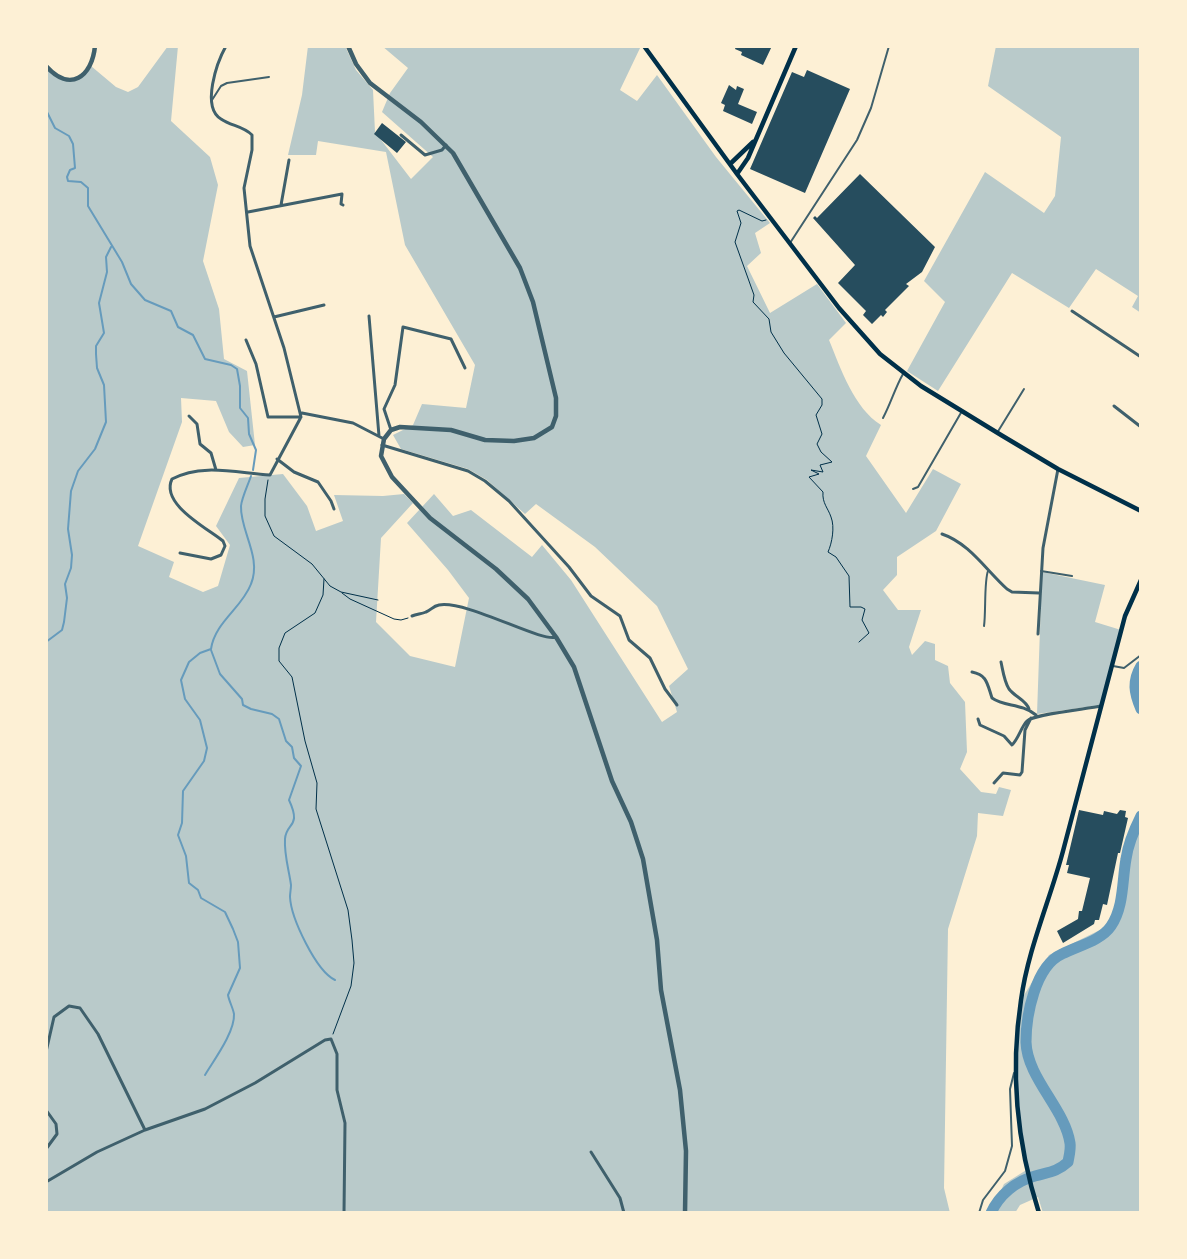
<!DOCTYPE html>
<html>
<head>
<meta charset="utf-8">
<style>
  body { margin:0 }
  #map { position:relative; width:1187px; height:1259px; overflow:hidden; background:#fdf0d5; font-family:Signika,sans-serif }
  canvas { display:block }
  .frame { position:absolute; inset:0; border:48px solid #fdf0d5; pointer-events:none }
</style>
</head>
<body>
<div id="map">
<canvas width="1187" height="1259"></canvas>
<div class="frame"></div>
</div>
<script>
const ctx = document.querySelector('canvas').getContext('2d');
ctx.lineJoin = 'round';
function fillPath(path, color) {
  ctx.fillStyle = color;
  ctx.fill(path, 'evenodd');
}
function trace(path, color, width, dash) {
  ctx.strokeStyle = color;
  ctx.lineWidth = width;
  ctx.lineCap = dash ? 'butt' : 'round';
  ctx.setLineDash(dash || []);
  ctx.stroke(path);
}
fillPath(new Path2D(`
  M168 46H178L171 121 210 157 218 185 203 261 219 309 224 359 247 371 255 445 243 447 229 432 216 401 181 398 182 422 138 546 174 562 169 577 203 592 218 586 230 545 216 526 239 478 283 474 307 506 316 531 343 521 334 495 383 496 404 494 413 503 381 538 376 622 410 656 455 667 469 598 448 570 407 523 434 494 453 516 471 510 532 557 542 545 571 580 662 722 677 712 669 686 688 669 657 606 595 547 536 504 525 514 487 480 468 469 401 449 393 435 413 425 422 404 466 408 475 365 405 245 386 152 318 141 316 155H288L302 95 308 46H345L356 70 373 90 375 132 411 179 433 157 382 112 390 93 408 68 382 46H641L620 90 637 101 657 75 716 157 770 223 755 233 761 253 747 266 770 313 817 284 846 323 829 340C841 369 854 408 881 425L866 456 906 513 933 469 961 484 936 531 897 557V575L883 590 898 610H921L909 647 912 655 925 641 935 644V660L948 666 950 683 965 702 967 752 960 769 981 792 996 794 999 787 1011 790 1003 816 978 813 977 836 948 929 944 1188 950 1213H46V66L54 75 71 81 91 66 116 87 128 92 138 87Z
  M996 46H1141V313L1132 307 1138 296 1096 269 1069 308 1012 273 938 391 907 371 945 302 924 281 985 172 1044 213 1055 196 1061 137 988 86Z
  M1042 572 1105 585 1095 622 1121 630 1101 705 1037 714Z
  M1141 809V1213H1043L1038 1197 1020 1205 1015 1213H990L1004 1184 1028 1169 1021 1139 1015 1071 1021 1000 1049 955 1104 928 1115 910 1123 860 1135 818Z`), '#b9caca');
trace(new Path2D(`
  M46 110 55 128 69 136 73 144 75 168 70 170 67 177 68 181 81 182 88 188V206L122 262 131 284 145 300 171 311 178 327 193 335 205 359 231 365 237 369 240 386V408L248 418 249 434 256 450 253 470
  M46 642 62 630 64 622 67 598 65 584 71 568 72 555 68 529 71 491 78 471 95 449 106 422 104 385 97 368 96 354V346L104 333 99 303 107 272 106 257 111 247
  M211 650 220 674 242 699 243 705 251 709 272 714 279 719 286 741 292 747 294 758 301 766 289 800C302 828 286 822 285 839 284 855 289 870 291 885 291 889 290 893 290 897 291 918 316 971 335 980
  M205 1075C214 1060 235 1032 234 1014 233 1008 229 1001 228 995L240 968 238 942 233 929 225 912 201 898 198 890 189 883 186 856 178 835 182 823 183 791 204 761 207 748 200 720 185 699 181 680 189 662 200 653 211 649C215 622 242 608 251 584 262 557 240 531 241 506 242 497 248 485 251 476`), '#669bbc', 2);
trace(new Path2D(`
  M1141 666C1132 681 1134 693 1141 709
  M991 1213C999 1195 1016 1181 1035 1176 1049 1172 1057 1172 1068 1162 1069 1156 1071 1149 1070 1143 1065 1109 1027 1078 1026 1042 1026 1016 1035 966 1062 954 1077 946 1101 941 1111 926 1124 907 1122 881 1126 859 1128 844 1134 830 1141 816`), '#669bbc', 11);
fillPath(new Path2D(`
  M736 46H772L763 65 741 55 742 52 735 49Z
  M807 70 850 89 805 193 750 169 792 72 804 77Z
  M729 85 736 90 737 86 744 89 738 104 757 112 752 124 723 111 725 105 721 103Z
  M382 123 406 142 397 153 374 134Z
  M860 174 935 247 922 272 906 284 909 286 885 310 887 312 883 317 881 315 872 324 863 315 866 311 838 283 855 265 813 218 815 216 817 218Z
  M1079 810 1103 815 1104 811 1117 814 1120 810 1126 811 1125 817 1128 818 1120 853H1118L1107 905 1103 904 1099 920H1095L1094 924 1063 943 1057 931 1078 919 1079 911H1082L1090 878 1067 873 1069 865H1066Z`), '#264d5e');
trace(new Path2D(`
  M766 220 762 221 739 210 737 211 741 223 735 242 754 295 753 302 769 319 771 332 784 353 822 399V405L816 415 822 434 817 444 821 452 832 462 820 465 823 472 811 470 819 474 809 477 823 492C822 503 828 508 831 517 835 527 832 543 828 552L836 557 849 576 850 607H861L865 609 862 620 869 633 859 642
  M268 480 265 499V516L274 536 312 564 330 586 341 592 378 600
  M324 579 323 595 315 613 285 633 279 648V661L292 677 305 741 317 783 316 809 348 910 352 940 354 963 351 986 333 1034
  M342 593 350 599 394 619 401 620 408 618`), '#003049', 1);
trace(new Path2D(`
  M212 100 221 86 227 83 269 77
  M790 243 857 140 871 108 889 46
  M883 418C891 403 895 388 903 374
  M997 433 1024 389
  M913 489 918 487 962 411
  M1041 571 1072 576
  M984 626C986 613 984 581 988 571
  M1113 666 1124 668 1141 655
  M979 1213 983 1200 1005 1171 1012 1146 1010 1089 1014 1073`), '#3f606c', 2);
trace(new Path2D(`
  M401 135 425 155 442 150 446 145
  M281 205 289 160
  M248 212 342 194 341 204 343 205
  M1072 311 1141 357
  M369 316 379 436
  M274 317 324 305
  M246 340 256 364 268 417H301
  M1114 406 1141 427
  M302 413 353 423 384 439
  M189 416 197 424 200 444 211 453 216 470
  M391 430 384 409 395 385 403 327 451 339 465 368
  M382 445 468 471 485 481 509 501 569 567 591 596 620 616 629 640 650 658 665 689 677 705
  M277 459 294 472 318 482 331 501 334 509
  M942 534C969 543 986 570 1007 589L1012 592 1039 593
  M180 553 211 559 221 555 225 546 223 541C207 528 160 504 172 479 202 463 237 473 270 475L301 417 284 348 250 246 244 188 252 150V135C243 126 231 126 221 119 201 107 217 62 226 46
  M412 616C417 614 422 614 426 612 431 610 433 606 439 605 467 600 542 643 556 637
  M1038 634 1043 548 1058 469
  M1001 662C1003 671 1004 681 1009 689 1015 697 1026 700 1029 709
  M972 672C987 675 987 683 992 698 1005 707 1021 703 1036 715
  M978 719 980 725 1004 736 1012 745C1019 738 1021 727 1027 721 1034 714 1087 709 1101 706
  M994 783 1003 773 1020 775 1022 772 1025 730 1031 718
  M46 1052 54 1017 69 1006 80 1008 98 1034 145 1130
  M46 1110 56 1124 57 1134 46 1149
  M591 1152 620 1198 624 1213
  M46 1182 97 1152 145 1130 205 1109 255 1083 325 1040 331 1039 337 1054V1090L345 1123 344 1213`), '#3f606c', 3);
trace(new Path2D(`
  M348 46 356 64 370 83 421 122 453 153 520 268 533 302 556 398V416L552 427 534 438 514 441 485 440 451 430 400 427 391 430 384 439 381 456 392 477 430 518 496 569 528 599 556 637 574 667 612 781 631 822 643 859 657 940 661 990 680 1090 686 1151 685 1213
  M46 66C70 93 92 77 95 46`), '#3f606c', 4.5);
trace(new Path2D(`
  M644 46 737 174 839 308 880 354 921 386 1001 435 1058 469 1141 511
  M730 164 753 142
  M737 174 748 158 796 46
  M1039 1213C1017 1144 1010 1072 1021 1000 1028 949 1050 900 1063 851 1084 773 1104 694 1125 616L1141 580`), '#003049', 4.5);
</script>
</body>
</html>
